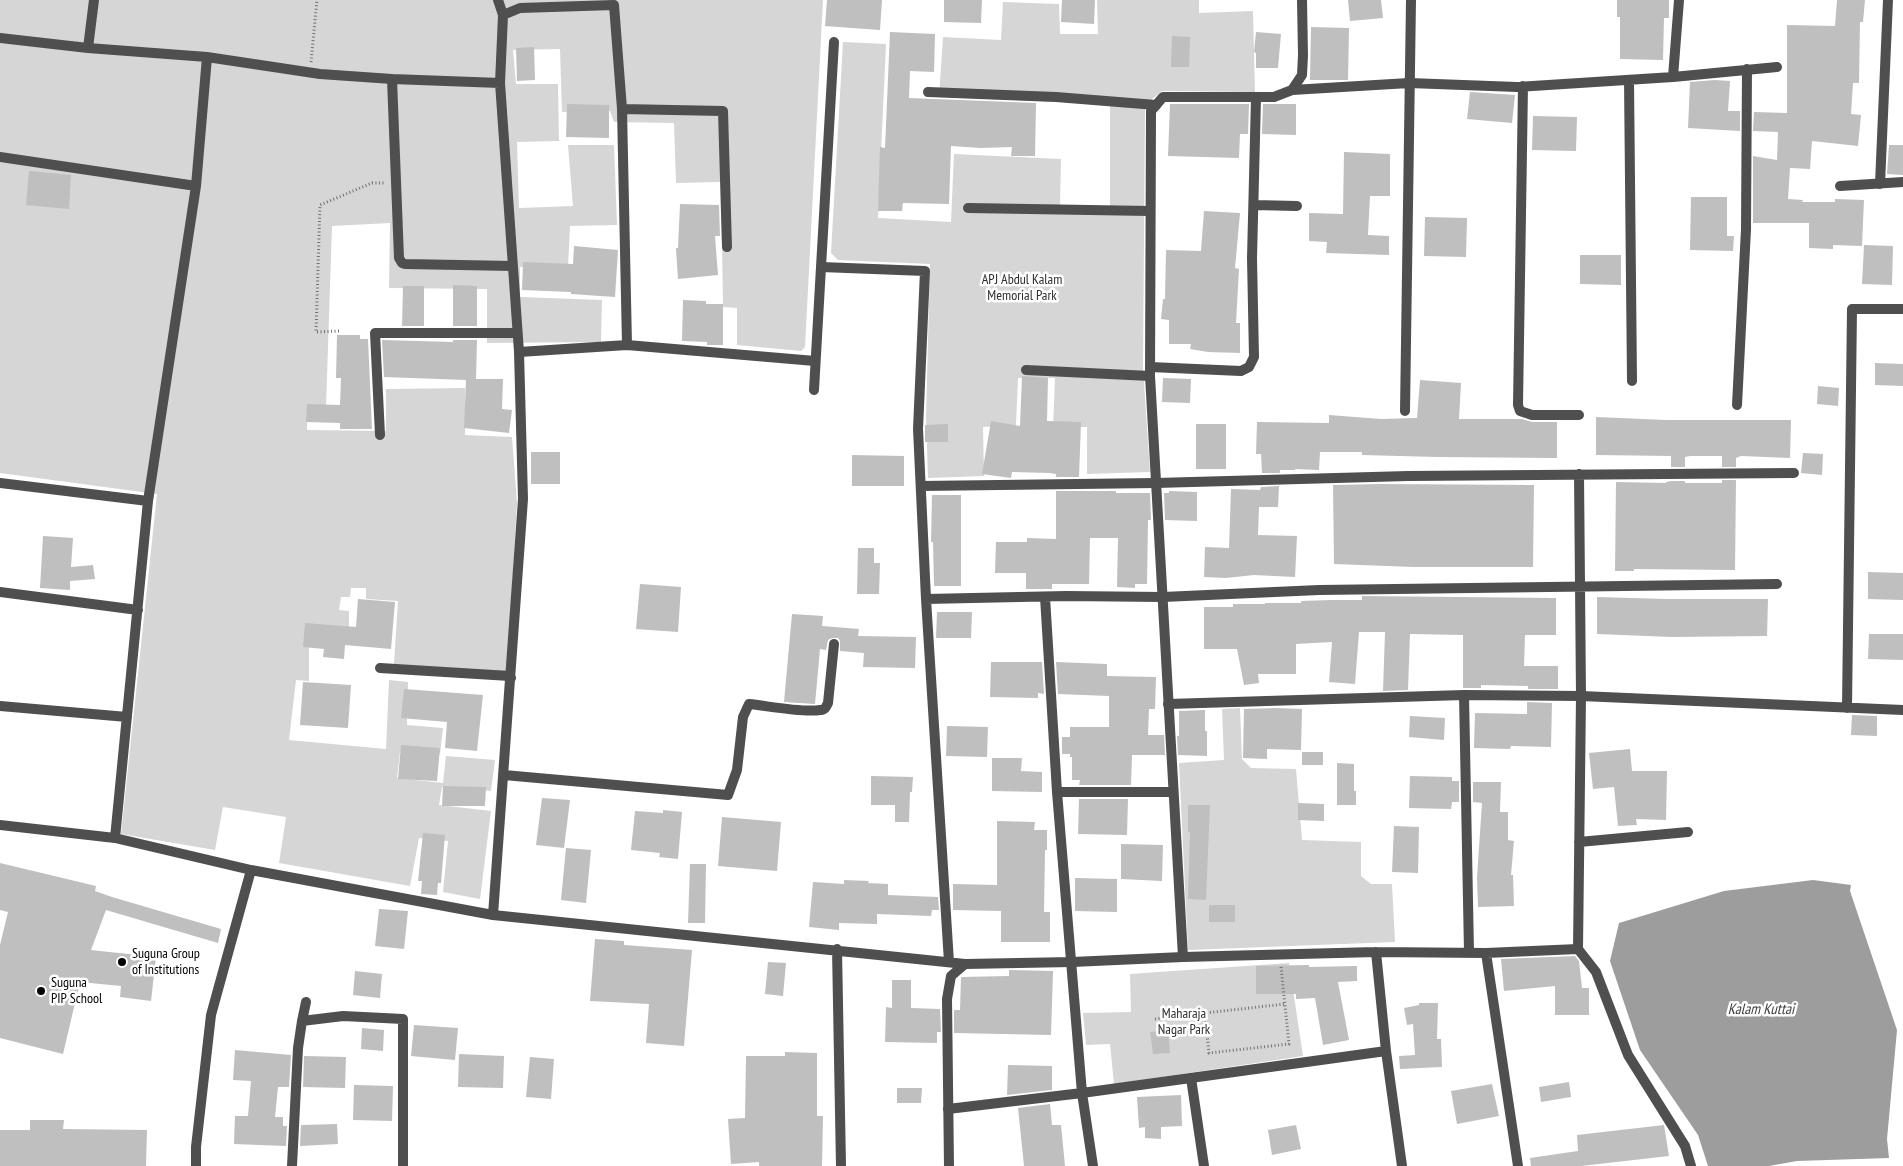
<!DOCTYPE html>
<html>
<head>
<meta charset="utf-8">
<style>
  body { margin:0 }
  canvas { display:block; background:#fff }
</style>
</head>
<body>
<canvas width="1903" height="1166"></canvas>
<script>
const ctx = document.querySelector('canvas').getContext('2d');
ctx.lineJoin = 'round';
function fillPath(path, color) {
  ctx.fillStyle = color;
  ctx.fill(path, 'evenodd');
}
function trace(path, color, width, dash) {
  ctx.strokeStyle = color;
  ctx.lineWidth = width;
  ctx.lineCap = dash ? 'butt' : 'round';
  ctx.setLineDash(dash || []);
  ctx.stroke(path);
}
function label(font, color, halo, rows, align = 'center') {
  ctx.font = font + ' "PT Sans Narrow",sans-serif';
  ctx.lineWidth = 5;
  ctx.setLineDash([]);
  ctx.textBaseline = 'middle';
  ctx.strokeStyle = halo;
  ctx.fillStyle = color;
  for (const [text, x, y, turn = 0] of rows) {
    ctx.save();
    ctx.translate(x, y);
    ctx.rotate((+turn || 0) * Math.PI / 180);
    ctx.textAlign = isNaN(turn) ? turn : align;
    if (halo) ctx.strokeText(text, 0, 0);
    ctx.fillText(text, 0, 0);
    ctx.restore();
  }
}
fillPath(new Path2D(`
  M0 0H823L805 347 801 351 737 345V308L723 307 721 182 676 183 674 123 614 122 610 111 562 112 560 49 513 50 516 84H558L559 141 517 142 519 208 573 206 568 145H614L617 225 570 226 568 266 520 267V297L602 300 601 342 487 343V289L389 288 390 223 332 226 326 407 307 406V430L386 431V389L465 388V435L512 437 517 503 507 672 394 664 398 601 366 599V588H351L350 597H341L339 610 349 611V627L309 625V681L296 680 289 740 386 749 389 680 408 682 407 725 443 728 440 754 400 752 397 778 443 783 446 756 495 760 491 791 442 787 439 805 491 811 480 899 443 892 448 841 419 838 410 886 279 863 286 817 223 807 215 850 121 834 157 494 0 473Z
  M1097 0H1199V13L1253 11 1255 92 1162 91 1145 105 1143 368 1150 472 1087 474V427H1053L1055 378H1018L1016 425 983 427 984 476 928 478 926 417 930 264 838 260 831 253 843 42 886 44 878 218 951 222 954 154 1061 159 1060 206H1110V104L939 97 943 37 1001 40 1003 2 1059 4 1060 34H1098Z
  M1240 708 1242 759 1251 768 1296 769 1302 840 1361 842V876L1371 884H1392L1395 942 1188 950 1179 763 1224 760 1222 709Z
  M1289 963 1303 1056 1114 1084 1110 1044 1086 1045 1083 1013 1131 1012 1130 974Z`), '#d6d6d6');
fillPath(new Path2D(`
  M1813 880 1851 885 1850 891 1897 1030 1887 1139 1889 1158 1797 1161 1769 1166H1708L1698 1135 1640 1050 1610 961 1619 923 1724 891Z`), '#9d9d9d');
fillPath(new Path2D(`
  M827 0H882L880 30 825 26Z
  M944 0H982L981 23 944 22Z
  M1062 0H1095L1094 24 1061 22Z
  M1348 0H1381L1383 18 1350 21Z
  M1617 0H1669V18H1664L1663 60 1620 59V17H1617Z
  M1837 0H1865L1863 22H1860L1859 83H1853L1851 114 1861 115 1858 146 1812 141 1810 169 1790 168 1788 199 1803 200 1802 202H1835V199L1864 200 1862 246 1833 245V249L1809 248V223H1753V156L1777 160 1778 132 1753 131 1754 112 1787 113V25L1835 26Z
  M1311 27 1349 28 1348 80H1310Z
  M890 32 935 34 934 72 910 71 909 98 1036 103 1035 156H1011L1012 147 981 148 951 146 949 204 903 203 902 211H878L880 147 885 148Z
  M1256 32 1281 34 1278 68H1256V53L1254 52Z
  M1172 36 1190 37 1189 67H1171Z
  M534 47 535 80 517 81 516 48Z
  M1715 80 1730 81 1728 111H1740V131L1688 128 1690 82Z
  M1470 92 1515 95 1512 123 1467 119Z
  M567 104 609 105V138L566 137Z
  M1170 104H1249L1248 134H1240L1239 158 1168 156Z
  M1263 104H1296V135L1262 134Z
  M1533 116 1577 117 1576 151 1532 150Z
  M1889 145H1903V175L1887 174Z
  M1344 152 1390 154V196H1370L1368 235 1389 236V255L1326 253 1327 242 1309 241V213L1343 214Z
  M29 171 71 175 69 209 26 205Z
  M1691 197H1727V236H1734L1733 251 1690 250Z
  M680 204 719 205 720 236H715L718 275 678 279 676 248H678Z
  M1204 211 1240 213 1235 268 1239 269 1236 323H1240V353L1208 352 1190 349 1191 344H1169V320L1161 319 1163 299H1165L1166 250 1201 251Z
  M1425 217 1467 218 1466 257 1424 256Z
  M1864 245 1893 246 1892 285 1862 284Z
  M574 246 618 250 615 297 571 294V292L522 290 523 262 573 264Z
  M1580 255H1621V285L1580 284Z
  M453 285 477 286V326H453Z
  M403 286H424V326H402Z
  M683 300 706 301V304H723V345H707V342L682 341Z
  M337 335H360V339H368L372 429H340V423L306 422 307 404 340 405 341 378H336Z
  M382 340 453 342V340H477L476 379H503L502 409 512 410 509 433 464 428 466 380 384 377Z
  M1875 363 1903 364V386L1875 385Z
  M1022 376 1048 378 1047 421 1081 422 1079 477H1056V474L1049 473 1012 472 1011 478 982 474 991 421 1020 426Z
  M1163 378 1191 379 1190 403 1162 402Z
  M1420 380 1461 383 1459 419H1522L1532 422H1557V458L1437 457 1362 455V452H1320L1319 470 1295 469V470H1280V473H1262L1261 454H1256L1257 422 1329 423V415L1381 419 1417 418Z
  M1818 386 1839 388 1838 406 1817 404Z
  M1596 417 1666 420H1791L1790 458 1741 456 1736 458V467H1722V456H1690L1685 457V467H1671V456L1596 455Z
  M948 424V442H925V425Z
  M1196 424H1226V469H1196Z
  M531 452H560V484H531Z
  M1803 453 1823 454 1822 475 1801 473Z
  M852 455 904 456V486H852Z
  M1722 480H1736L1735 570 1634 569V571H1615L1616 482 1666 483V482L1671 481H1685V483H1722Z
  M1382 484 1534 485 1533 567H1414L1334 564 1333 485Z
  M1279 486 1278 507H1259L1258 535 1297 536 1295 577 1254 575 1226 578 1204 577 1205 547 1229 548 1231 489 1260 490 1261 487Z
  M1056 491H1116V493H1150L1151 520H1148L1147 584H1135V588L1117 587 1118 538H1090L1089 584H1052V589H1026V573H995L996 542H1027V538L1056 539Z
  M1169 491 1197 492V521L1165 520 1164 493H1169Z
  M932 495H961V586H934L933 542H931Z
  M43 536 73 538 71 567 93 565 95 579 70 581V590L40 588Z
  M858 548H874V563H880L879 594H857Z
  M1868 572 1903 573V600L1868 599Z
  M640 584 681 587 678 632 636 629Z
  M1362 596 1556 598V635H1525L1524 666H1558V689H1528V686L1481 685V688H1463V635L1410 634 1408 690 1383 691 1385 632H1359L1355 684 1329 682 1332 642 1296 644V674H1258L1259 683 1244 685 1237 649H1204V607H1233V604H1265V603H1301V601L1331 600H1362Z
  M1597 597 1667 599H1768L1767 636 1672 637 1597 634Z
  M358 599 395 602 391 649 345 645 344 659 323 657 324 649 303 647 305 623 356 627Z
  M937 612H972L971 638H936Z
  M792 614 823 616 822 626 859 629 858 636 916 637 915 668 863 667 864 653 840 651V641L838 638H832L828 640 826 650 820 649 815 704 784 702Z
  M1869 634H1903V660L1868 659Z
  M991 662H1042L1044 694 1038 693V698L990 697Z
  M1056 662 1107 664V676L1156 677 1155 709H1149L1148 735H1164L1165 755H1132L1131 785H1079L1080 780H1072V757H1070V754H1062V737H1070V727H1109V696L1058 694Z
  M303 682 351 685 348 728 300 725Z
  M404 689 483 695 477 751 445 748 447 722 401 718Z
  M1527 702 1552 703 1551 747 1511 746 1510 749 1474 748 1475 713 1527 714Z
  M1277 708 1302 709 1301 750 1267 749V759L1243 758 1244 709Z
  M1205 710V731H1207V756L1178 755 1177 736H1179V711Z
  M1852 715 1877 716V736L1851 735Z
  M1410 716 1445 718 1444 740 1409 737Z
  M947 726 988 727 987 757 946 756Z
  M401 745 440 748 437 781 398 779Z
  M1630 749 1632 771H1667L1666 820 1636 819 1637 825 1618 826 1614 787 1593 789 1589 753Z
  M1302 752H1323V765H1302Z
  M992 758H1022L1021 771 1042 772V792L992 791Z
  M1337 763 1354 764V791H1356V805H1337Z
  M871 776 913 777 912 792H910L909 822H895V805H871Z
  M1410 776 1452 777V781H1459V802H1452L1451 809 1409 808Z
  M1473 782H1501L1500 812H1508V840L1514 841 1511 875H1513L1514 906 1478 907 1477 877 1482 803 1473 802Z
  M443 786 486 787 485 806H442Z
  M542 798 570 800 564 848 536 845Z
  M1079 799H1128L1127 835 1078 834Z
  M1298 803 1324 804V821L1298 820Z
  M1188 805H1210L1206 900 1188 899 1190 832H1188Z
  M663 810 682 812 678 859 659 857 660 853 631 850 635 811 663 813Z
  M722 817 781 822 777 871 718 866Z
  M997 821 1035 822 1034 830H1047V850H1045L1044 912H1050V942H1001V911L953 910V884L997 885Z
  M1394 826 1419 827 1418 873 1392 872Z
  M423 833 445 835 441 883H438L437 895 421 894 422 881H418Z
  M1121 844 1163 845 1162 881 1121 879Z
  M566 848 591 850 586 903 561 900Z
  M0 863 96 886 95 891 112 897 221 929 218 943 106 910 91 950 156 957 151 1001 120 997 121 986 80 982 63 1054 0 1038V945L8 912 0 910Z
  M690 864H706L705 923H688Z
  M1075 878 1117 879V912L1075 911Z
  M844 880 869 881 868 883 888 884V895L938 897 939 910H932L931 916 877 914V924L839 923V930L809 927 813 882 844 884Z
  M1209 905H1235V922H1209Z
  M379 909 408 911 404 949 375 946Z
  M595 939 624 941V945L692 950 684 1046 646 1043 649 1004 590 1001Z
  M1575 956 1579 961 1582 988H1589V1015H1555V986L1504 991 1501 959Z
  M768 962 786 963 783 996 765 994Z
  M1309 965V967L1357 966V981L1338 982 1349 1040 1323 1045 1315 998 1296 999V994H1256V966Z
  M1009 970 1053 971 1051 1035 954 1033V1010H960L961 977 1009 976Z
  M355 971 382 974 380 998 353 995Z
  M892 980H911V1008L940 1009 941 1032H937V1043L885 1042 886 1007 892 1008Z
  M1419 1003H1438L1437 1039H1441L1442 1067 1400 1069 1399 1056 1415 1055 1413 1024 1407 1025 1404 1008 1419 1005Z
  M414 1025 458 1028 455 1060 411 1056Z
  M362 1028 384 1030 383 1051 361 1049Z
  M1168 1030 1170 1053 1153 1054 1150 1032Z
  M235 1050 291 1055 289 1087H278L275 1117H283V1126H287L286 1146 234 1144 235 1116H248L251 1081 233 1080Z
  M785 1052 817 1053V1116H823L822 1166H759V1162L731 1164 728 1119 745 1118 746 1056H785Z
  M459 1054 504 1056 503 1088 458 1087Z
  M304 1056 346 1057 345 1088 303 1087Z
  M530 1057 554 1059 551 1099 526 1097Z
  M1008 1065 1052 1066V1090L1007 1095Z
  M1569 1082 1571 1097 1541 1102 1539 1087Z
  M1492 1084 1499 1116 1457 1124 1451 1091Z
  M354 1085 393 1086 392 1121 353 1120Z
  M897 1088H922L921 1103H897Z
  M1181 1095 1182 1126 1161 1127V1139L1145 1138V1127L1139 1128 1137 1097Z
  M1050 1104 1052 1125H1061L1065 1166H1024L1018 1108Z
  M30 1120H64L63 1129 147 1130 146 1166H0V1130H30Z
  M337 1124 338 1144 300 1146 301 1125Z
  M1296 1125 1301 1149 1272 1155 1268 1130Z
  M1664 1125 1669 1156 1581 1166H1531L1530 1158 1578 1151 1577 1135Z`), '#bfbfbf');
trace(new Path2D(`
  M311 62 317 0
  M339 331 316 332 320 205 372 183H385
  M1281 967 1289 1044 1209 1053 1205 1013 1285 1004
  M1155 1019 1205 1013`), '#717171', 3, [1, 2.5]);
trace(new Path2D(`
  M498 0 503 15
  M0 38 88 48 94 0
  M88 48 207 57
  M1673 77 1777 67
  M1629 80 1632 381
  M500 83 392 79 399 258 402 263 405 264 513 266
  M1523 86 1518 405 1520 411 1532 415H1579
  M1292 90 1409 83 1517 87 1673 77 1679 0
  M928 92 1056 97 1156 105
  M622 109 723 111 727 247
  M0 157 196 186
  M1880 184 1888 0
  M1840 186 1903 182
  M1254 205 1297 206
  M968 208 1150 211
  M821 267 834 42
  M627 345 815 361
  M1150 367 1241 371 1249 367 1254 357 1252 258 1256 97
  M1026 370 1150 376
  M814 390 821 267 925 271 918 429 926 599 949 962
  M1737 405 1746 229 1747 69
  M1405 411 1411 0
  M380 435 375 333H516
  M0 483 148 501 115 838 251 870 493 915 965 964
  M921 486 1156 483 1408 476 1794 473
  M148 501 196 186 207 57 320 74 392 79
  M0 592 138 610
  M1045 597 1057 792
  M926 599 1066 596 1163 597 1319 590 1777 584
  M380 668 510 676 511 678
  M1464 695 1469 952
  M1168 704 1464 695 1581 696 1903 710
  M0 706 127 717
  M1847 708 1852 309H1903
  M504 775 728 795 737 770 743 717 749 704C768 706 803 713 820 710 825 710 826 707 828 703L834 644
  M1173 792H1057L1082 1093 1386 1051
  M0 825 115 838
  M1579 842 1688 832
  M493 915 523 499 519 352 500 83 503 15 520 8 614 5 622 109 627 345 519 352
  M837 949 841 1166
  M1578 949 1581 696 1579 474
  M1376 952 1386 1051 1402 1166
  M1486 953 1578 949 1596 972 1628 1055 1685 1146 1691 1166
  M1183 957 1376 952 1486 953 1518 1166
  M302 1021 306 1002
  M1191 1078 1204 1166
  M948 1109 1082 1093 1093 1166
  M196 1166V1147L211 1015 251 870
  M292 1166 298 1048 302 1021 343 1016 403 1019V1166`), '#4f4f4f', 10);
trace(new Path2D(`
  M949 1166 947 999 951 976 965 964 1072 962 1183 957 1150 376 1151 111 1163 97H1274L1292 90 1302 75 1303 55 1302 0`), '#4f4f4f', 10);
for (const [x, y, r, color] of [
  [122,962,5,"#000"],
  [41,991,5,"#000"]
]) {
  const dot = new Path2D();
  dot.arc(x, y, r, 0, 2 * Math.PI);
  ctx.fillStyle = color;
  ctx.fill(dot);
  trace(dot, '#fff', 2);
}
label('14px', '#2d2d2d', '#fff', [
  ["APJ Abdul Kalam",1022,280],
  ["Memorial Park",1022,296],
  ["Maharaja",1184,1014],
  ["Nagar Park",1184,1030]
]);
label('14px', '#000', '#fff', [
  ["Suguna Group",132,954],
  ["of Institutions",132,970],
  ["Suguna",51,983],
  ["PIP School",51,999]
], 'left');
label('italic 15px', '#3e3e3e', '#fff', [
  ["Kalam Kuttai",1761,1010]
]);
</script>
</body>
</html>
